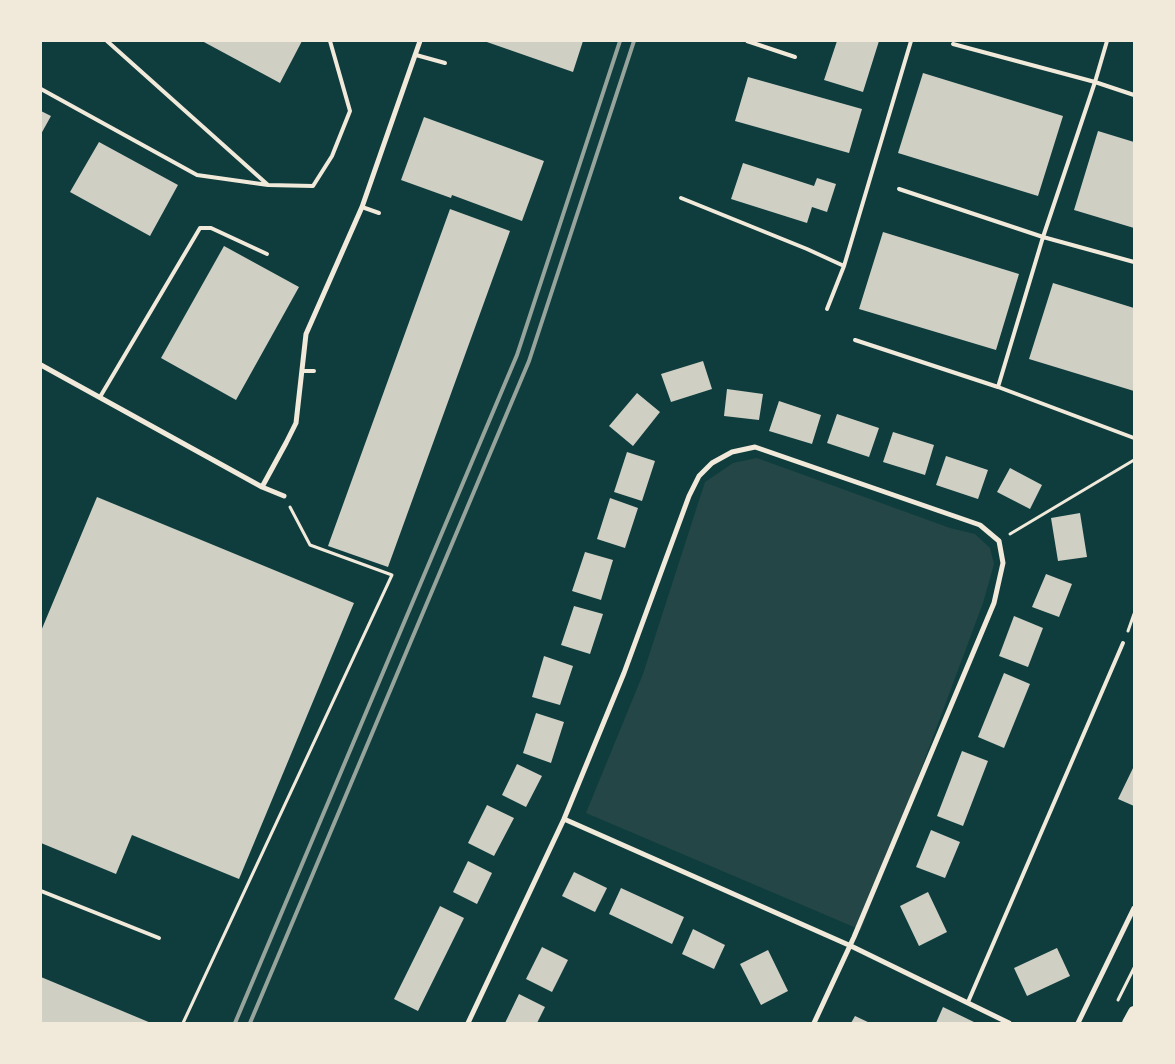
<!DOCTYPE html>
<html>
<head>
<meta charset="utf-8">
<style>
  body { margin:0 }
  #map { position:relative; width:1175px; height:1064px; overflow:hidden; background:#0f3d3e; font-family:Helvetica,sans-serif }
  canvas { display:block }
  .frame { position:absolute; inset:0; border:42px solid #f1e9da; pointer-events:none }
</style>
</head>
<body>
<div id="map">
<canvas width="1175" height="1064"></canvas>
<div class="frame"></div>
</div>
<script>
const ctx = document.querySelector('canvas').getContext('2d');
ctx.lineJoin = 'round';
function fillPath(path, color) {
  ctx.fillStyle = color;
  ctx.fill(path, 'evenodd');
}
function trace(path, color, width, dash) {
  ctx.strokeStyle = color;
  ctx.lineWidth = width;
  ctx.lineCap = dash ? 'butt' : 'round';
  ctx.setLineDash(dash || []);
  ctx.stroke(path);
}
fillPath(new Path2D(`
  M757 458 950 528 975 534 990 548 994 564 983 603 861 930 586 813 643 674 705 482 733 463Z`), '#244646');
fillPath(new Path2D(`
  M202 41H302L280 83Z
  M484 41H583L573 72Z
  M837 41H879L863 92 824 80Z
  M923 73 1063 116 1038 196 898 153Z
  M748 77 862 109 849 153 735 121Z
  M41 111 51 116 41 134Z
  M424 117 544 161 522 221 452 195 451 198 401 180Z
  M1098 131 1134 142V228L1074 210Z
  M99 142 178 185 150 236 70 192Z
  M743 163 814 186 817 178 836 184 827 212 812 207 807 223 731 199Z
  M450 209 510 231 388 567 328 546Z
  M883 232 1019 274 996 350 859 309Z
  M224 246 299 287 236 400 161 358Z
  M1053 283 1134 308V391L1029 359Z
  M703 361 712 389 671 402 661 374Z
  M727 389 763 394 759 420 724 416Z
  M637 393 660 412 633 446 609 426Z
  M779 401 821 415 812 444 769 431Z
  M837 414 879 428 869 457 827 443Z
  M893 432 934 445 925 475 883 462Z
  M627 452 655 461 642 501 614 492Z
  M946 456 988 470 978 499 936 485Z
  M1010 468 1042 485 1030 509 997 492Z
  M97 497 354 603 239 879 132 835 116 874 41 843V631Z
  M610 498 638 508 625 548 597 539Z
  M1080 513 1087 557 1058 561 1051 518Z
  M585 552 613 560 601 600 572 591Z
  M1046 574 1072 584 1059 617 1032 607Z
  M574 606 603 614 590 654 561 645Z
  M1014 616 1043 628 1028 667 999 656Z
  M544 656 573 666 560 705 532 697Z
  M1004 673 1030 684 1004 748 978 737Z
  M536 713 564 722 551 763 523 753Z
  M962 751 988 761 963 826 937 816Z
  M517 764 542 776 526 807 502 795Z
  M1134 766V806L1118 799Z
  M487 805 514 818 494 856 468 843Z
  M931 830 960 842 945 878 916 867Z
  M468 861 492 873 477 904 453 892Z
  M574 872 607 888 595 912 562 896Z
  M621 888 684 917 672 944 609 914Z
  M928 892 947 932 919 946 900 906Z
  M440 906 464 918 418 1011 394 999Z
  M693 929 725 945 714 969 682 954Z
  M542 947 568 960 552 992 526 979Z
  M1057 948 1070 976 1027 996 1014 968Z
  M768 950 788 991 761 1005 740 964Z
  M41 977 151 1023H41Z
  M519 994 545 1007 537 1023H505Z
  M943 1007 976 1023H936Z
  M855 1016 870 1023H851Z`), '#cfcfc3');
trace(new Path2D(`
  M1010 534 1134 460
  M1128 631 1134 614
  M1118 1000 1134 968
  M183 1023 392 575 310 545 290 507`), '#f1e9da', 3);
trace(new Path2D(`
  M107 41 268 185 313 186 332 156 350 111 330 41
  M747 41 795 57
  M953 44 1095 82 1134 95
  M416 55 445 63
  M41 89 197 175 268 185
  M899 189 1043 237 1134 262
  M681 198 807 249 844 266
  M362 207 379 213
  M827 309 844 266 911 41
  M855 340 998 387 1134 438
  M302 371H314
  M998 387 1043 237 1095 82 1107 41
  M100 397 200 228H211L267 254
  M41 891 159 938
  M968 1002 1123 643`), '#f1e9da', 4);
trace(new Path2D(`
  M41 365 262 487 284 496
  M262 487 286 443 296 423 306 334 362 207 420 41
  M564 819 851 946 1009 1023
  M468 1023 564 819 624 673 689 496 699 476 712 463 732 452 755 447 980 525 999 541 1003 563 994 603 854 937 814 1023
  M1078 1023 1134 908`), '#f1e9da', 5);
trace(new Path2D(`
  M1128 1023 1134 1012`), '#f1e9da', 12);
trace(new Path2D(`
  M235 1023 517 355 620 41
  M250 1023 529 361 634 41`), '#97a49c', 4);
</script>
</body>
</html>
